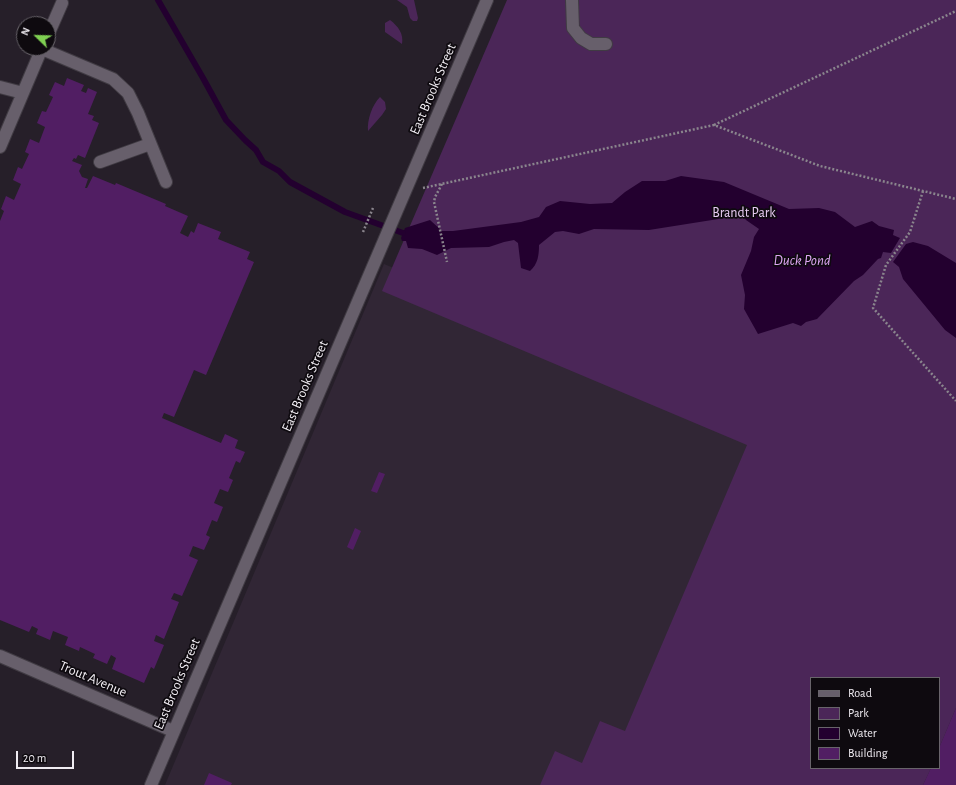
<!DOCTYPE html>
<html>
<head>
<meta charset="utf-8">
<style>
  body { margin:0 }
  #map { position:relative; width:956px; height:785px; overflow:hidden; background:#261f29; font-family:"Alegreya Sans",sans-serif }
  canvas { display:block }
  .legend { position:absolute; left:810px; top:677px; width:130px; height:92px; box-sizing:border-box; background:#0e0a0f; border:1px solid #68646a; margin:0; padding:5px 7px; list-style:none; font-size:12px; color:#f0ecf2 }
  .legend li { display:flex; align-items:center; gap:8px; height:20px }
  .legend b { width:20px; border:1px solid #68646a }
  .north { position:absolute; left:16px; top:16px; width:40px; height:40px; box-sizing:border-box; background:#0e0a0f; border:1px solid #68646a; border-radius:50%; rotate:293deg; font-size:11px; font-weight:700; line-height:16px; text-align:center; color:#f0ecf2 }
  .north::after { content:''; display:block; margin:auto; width:14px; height:18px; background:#7fd052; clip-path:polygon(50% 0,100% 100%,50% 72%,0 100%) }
  .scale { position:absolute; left:16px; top:751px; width:58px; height:18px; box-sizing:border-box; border:2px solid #f0ecf2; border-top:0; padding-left:5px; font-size:12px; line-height:14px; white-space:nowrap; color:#f0ecf2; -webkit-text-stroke:3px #0e0a0f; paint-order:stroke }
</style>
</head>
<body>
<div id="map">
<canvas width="956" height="785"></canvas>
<ul class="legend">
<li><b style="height:5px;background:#675f6b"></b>Road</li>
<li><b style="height:11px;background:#4b2658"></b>Park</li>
<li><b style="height:11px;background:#23002f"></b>Water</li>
<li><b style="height:11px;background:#511e63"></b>Building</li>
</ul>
<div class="north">N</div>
<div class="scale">20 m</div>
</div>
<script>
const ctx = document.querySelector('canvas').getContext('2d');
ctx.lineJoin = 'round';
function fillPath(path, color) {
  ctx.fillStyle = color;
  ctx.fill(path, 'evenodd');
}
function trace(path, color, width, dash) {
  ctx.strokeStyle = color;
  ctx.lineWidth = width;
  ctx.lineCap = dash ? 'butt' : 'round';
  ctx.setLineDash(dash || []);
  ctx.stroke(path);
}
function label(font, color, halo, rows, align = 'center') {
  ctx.font = font + ' "Alegreya Sans",sans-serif';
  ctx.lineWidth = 3.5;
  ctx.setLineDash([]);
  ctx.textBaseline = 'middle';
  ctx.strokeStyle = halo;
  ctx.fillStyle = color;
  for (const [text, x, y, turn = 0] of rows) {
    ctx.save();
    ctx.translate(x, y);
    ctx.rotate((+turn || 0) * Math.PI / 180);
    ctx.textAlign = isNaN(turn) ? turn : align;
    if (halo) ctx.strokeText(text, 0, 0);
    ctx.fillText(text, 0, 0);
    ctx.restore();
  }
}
fillPath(new Path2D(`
  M384 264 956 500V785H165ZM811 678H939V768H811Z`), '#312635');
fillPath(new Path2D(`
  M397 0H414L418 18 417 21H413L410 18 407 7Z
  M507 0H956V708L939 748V678H811V768H931L923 785H540L555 751 582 763 600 721 625 731 747 445 382 291Z
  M390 20C398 26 404 34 402 44L385 32V23Z
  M380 97 385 102 386 109 382 115 368 131C367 120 372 105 380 97Z`), '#4b2658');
fillPath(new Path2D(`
  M681 176 724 182 789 209 819 208 835 212 855 227 872 221 879 226 894 230 893 235 900 238 891 253 883 252 881 258 878 259 863 275 854 281 817 319 806 322 801 326 793 323 758 334 744 309 745 295 741 275 751 251 754 237 759 229 746 220 741 213 731 217 649 230 594 229 579 234 563 231 555 232 539 245C539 255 538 264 530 271L521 268 518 243 514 240 504 242 489 247 451 248 437 255 422 249 408 248 406 241H402L401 238 405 228 430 220 442 231H453L521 222 539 217 546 207 560 201 590 204 612 203 625 192 642 181H665Z
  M913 242 928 246 956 263V338L945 330 903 279 899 267 893 262 906 244Z`), '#23002f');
trace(new Path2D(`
  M158 0 203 78 226 120 245 140 256 150 263 162 279 171 290 182 345 212 403 233`), '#23002f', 6);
fillPath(new Path2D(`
  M67 78 84 85 81 91 86 93 88 88 97 92 88 114 94 116 92 120 99 123 85 158 78 155 76 159 74 158 72 161 82 165 79 171 82 177 88 179 85 188H87L93 176 115 185 116 183 166 204 165 206 188 216 180 233 188 237 191 231 194 233 198 223 221 232 218 239 250 252 247 259 254 262 206 375 194 370 174 417 164 413 162 418 221 443 225 434 238 440 235 448 245 452 240 463 236 461 229 478 233 480 228 492 220 489 214 503 223 507 217 522 212 520 206 535 210 537 204 550 193 546 189 556 198 560 182 596 174 593 171 599 179 602 164 639 156 635 154 641 164 645 154 669 151 667 144 683 112 669 116 658 111 655 107 664 93 658 95 654 80 647 79 651 65 645 68 637 53 631 50 640 36 634 38 629 32 626 29 632 0 620V221L4 211 1 209 6 196 14 200 21 184 13 180 18 167 22 169 29 154 25 152 30 139 39 143 45 127 37 123 42 111 46 112 53 97 49 95 55 82 64 86Z
  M379 472 385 474 377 493 371 491Z
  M355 528 361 531 353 550 347 547Z
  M956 708V785H923L931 768H939V748Z
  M209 773 232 783 231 785H204Z`), '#511e63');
const minor = new Path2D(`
  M572 0 573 28 581 38 591 44H606
  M48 35 62 3
  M42 49 113 79 128 93 138 113 166 182
  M0 87 23 93
  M0 147 42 48
  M100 162 150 144
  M0 656 173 731
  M151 785 487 0`);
trace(minor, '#403b43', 14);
trace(new Path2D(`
  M714 125 956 11
  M442 184 435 197 434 202 447 262
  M423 188 714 125 820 166 956 199
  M923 191 910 232 886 265 873 308 956 401
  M363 232 373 208`), '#8a858d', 2.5, [2, 2]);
trace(minor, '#675f6b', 12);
label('14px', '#f0ecf2', '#0e0a0f', [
  ["East Brooks Street",433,89,-67],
  ["East Brooks Street",305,386,-67],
  ["Trout Avenue",93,679,23],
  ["East Brooks Street",177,684,-67]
]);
label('14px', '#e8ccf3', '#0e0a0f', [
  ["Brandt Park",744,213]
]);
label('italic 15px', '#dea6f4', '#0e0a0f', [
  ["Duck Pond",802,260]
]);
</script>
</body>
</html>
